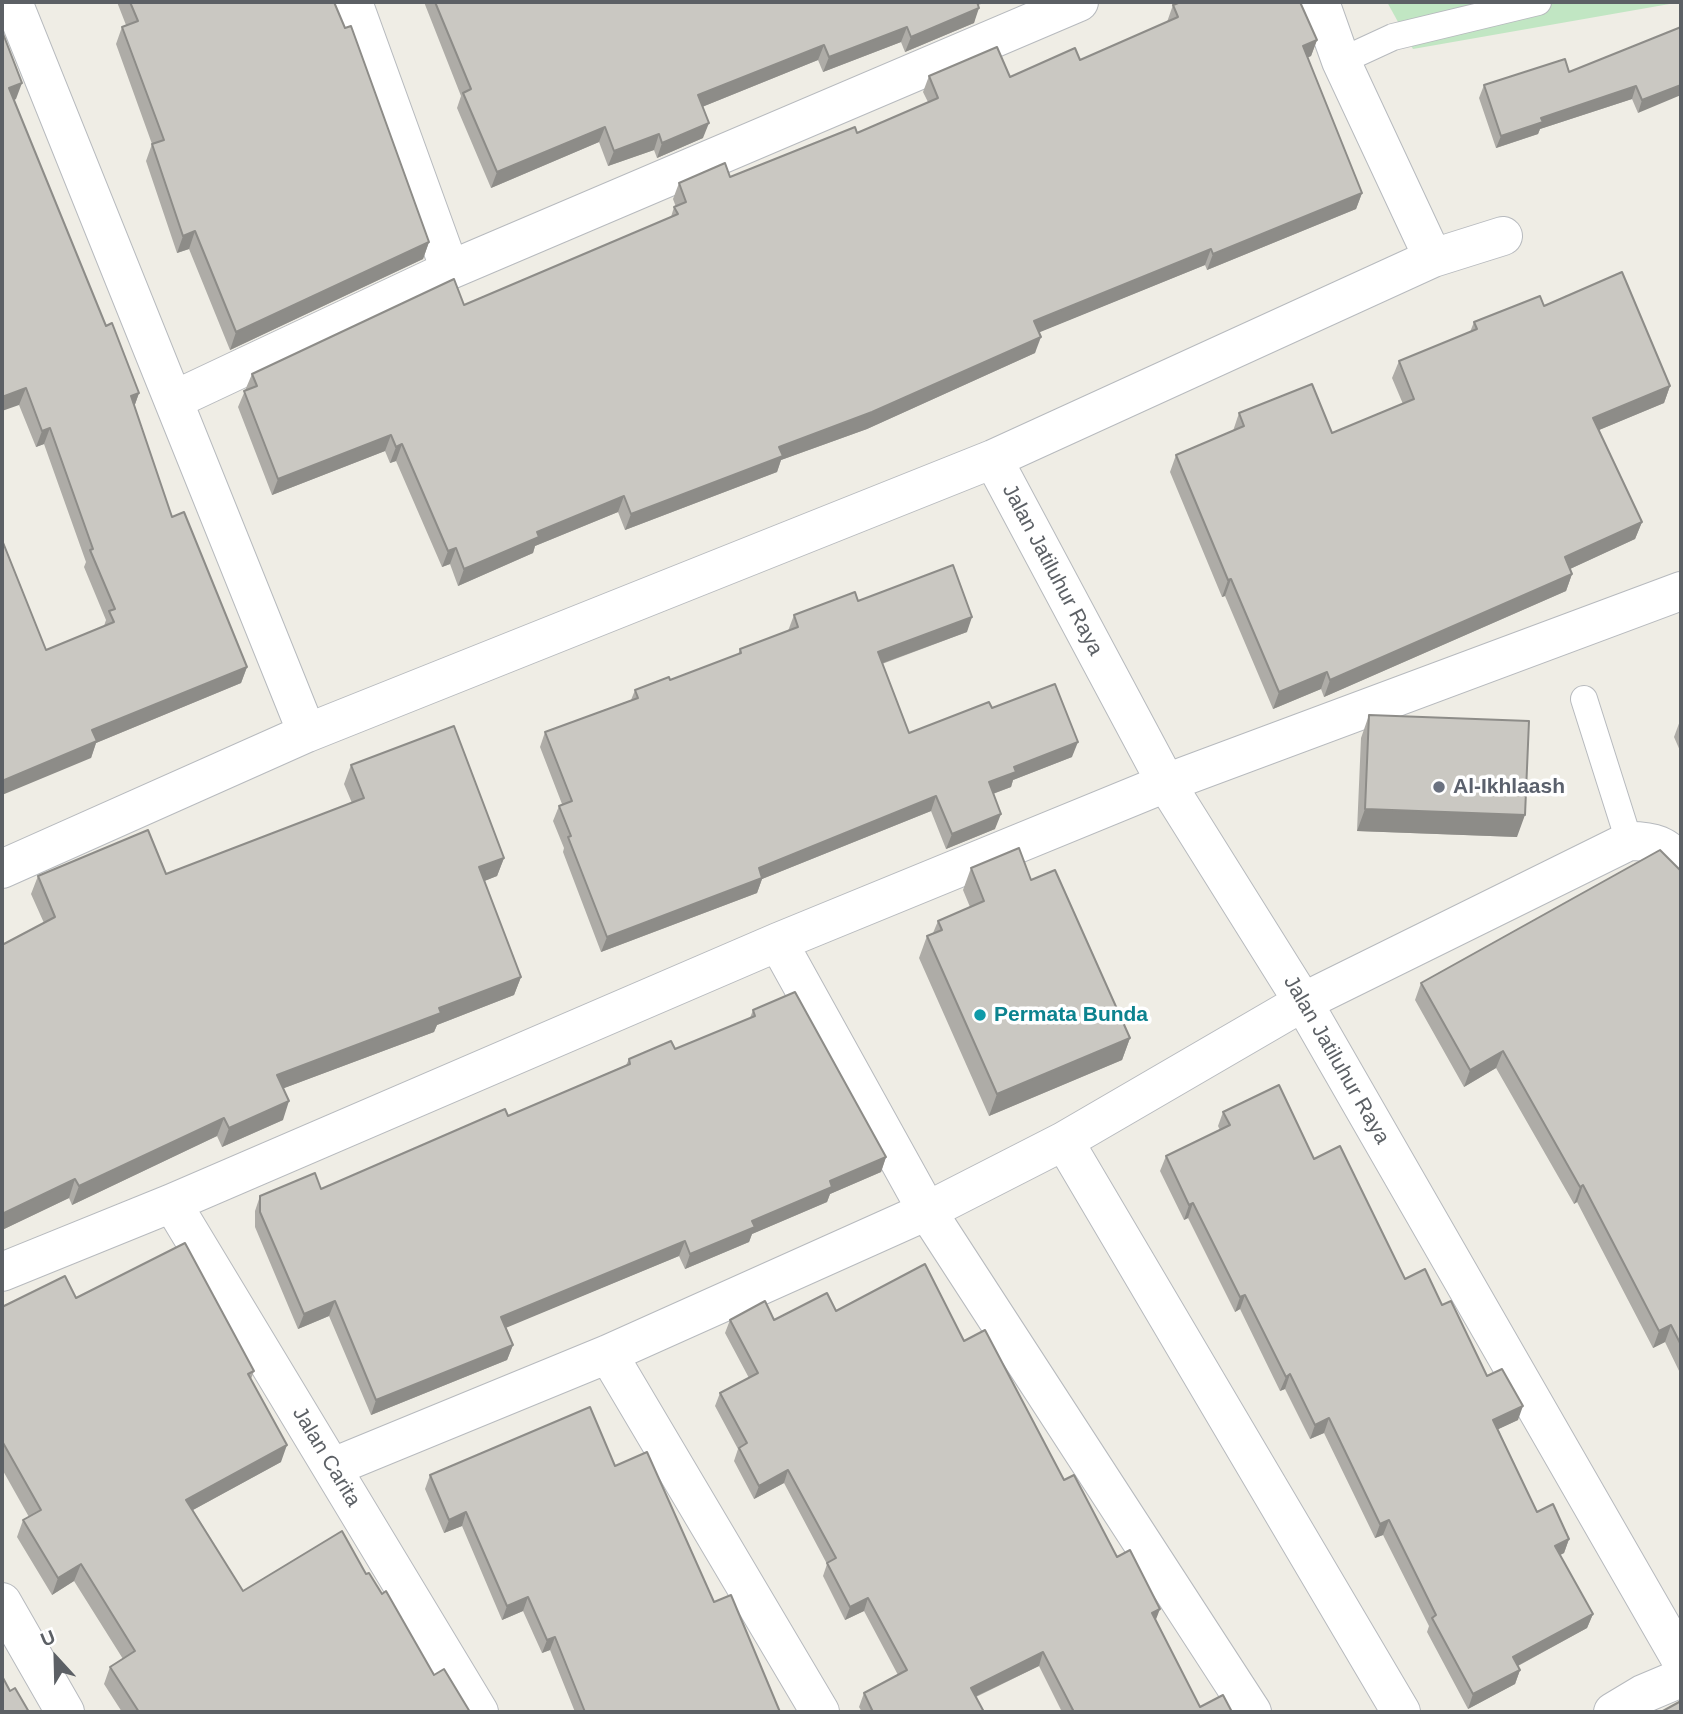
<!DOCTYPE html>
<html>
<head>
<meta charset="utf-8">
<style>
  body { margin:0 }
  #map { position:relative; width:1683px; height:1714px; overflow:hidden; background:#efede5; font-family:Arial,sans-serif }
  canvas { display:block }
  .frame { position:absolute; inset:0; border:4px solid #5c6065; pointer-events:none }
  .north { position:absolute; left:21px; top:1623px; width:70px; height:70px; -webkit-text-stroke:5px #fff; paint-order:stroke; rotate:338deg; font-size:19px; font-weight:700; line-height:28px; text-align:center; color:#5c6065 }
  .north::after { content:''; display:block; margin:auto; width:24px; height:32px; background:#5c6065; clip-path:polygon(50% 0,100% 100%,50% 72%,0 100%) }
</style>
</head>
<body>
<div id="map">
<canvas width="1683" height="1714"></canvas>
<div class="frame"></div>
<div class="north">U</div>
</div>
<script>
const ctx = document.querySelector('canvas').getContext('2d');
ctx.lineJoin = 'round';
function fillPath(path, color) {
  ctx.fillStyle = color;
  ctx.fill(path, 'evenodd');
}
function trace(path, color, width, dash) {
  ctx.strokeStyle = color;
  ctx.lineWidth = width;
  ctx.lineCap = dash ? 'butt' : 'round';
  ctx.setLineDash(dash || []);
  ctx.stroke(path);
}
function label(font, color, halo, rows, align = 'center') {
  ctx.font = font + ' Arial,sans-serif';
  ctx.lineWidth = 7;
  ctx.setLineDash([]);
  ctx.textBaseline = 'middle';
  ctx.strokeStyle = halo;
  ctx.fillStyle = color;
  for (const [text, x, y, turn = 0] of rows) {
    ctx.save();
    ctx.translate(x, y);
    ctx.rotate((+turn || 0) * Math.PI / 180);
    ctx.textAlign = isNaN(turn) ? turn : align;
    if (halo) ctx.strokeText(text, 0, 0);
    ctx.fillText(text, 0, 0);
    ctx.restore();
  }
}
fillPath(new Path2D(`
  M1387 2H1681L1413 49Z`), '#c1e6c3');
const lane = new Path2D(`
  M1341 61 1393 37 1538 2
  M1584 699 1629 841`);
const street = new Path2D(`
  M13 2 307 733
  M353 2 450 270
  M1320 2 1341 61 1433 258
  M174 400 450 270 1079 2
  M993 459 1166 783 1303 1002 1681 1660
  M2 869 307 733 993 459 1433 258 1503 236
  M778 942 927 1211 1252 1712
  M1064 1141 1401 1712
  M172 1203 479 1712
  M2 1272 172 1203 778 942 1166 783 1681 591
  M608 1354 820 1712
  M333 1467 608 1354 927 1211 1064 1141 1303 1002 1629 841C1652 841 1668 844 1681 866
  M2 1602 65 1712
  M1613 1712 1643 1694 1681 1678`);
trace(lane, '#b7babe', 28);
trace(street, '#b7babe', 40);
trace(lane, '#fff', 26);
trace(street, '#fff', 38);
fillPath(new Path2D(`
  M117 2H334L429 242 423 259 230 350 189 249 177 253 146 161 152 144 116 44 122 27 126 25Z
  M424 2H982L981 4 978 5 974 23 905 52 901 42 823 72 818 60 702 107 703 138 657 158 654 150 608 166 599 142 491 188 457 108 461 96Z
  M1173 5 1317 40 1311 56 1307 58 1362 193 1356 209 1207 270 1205 265 1039 332 1035 353 867 429 781 460 777 472 625 530 618 512 535 546 533 553 458 586 450 564 442 567 396 461 390 463 385 451 272 495 238 407 252 374 464 305 671 217 674 207H676L673 199 679 183 730 177 857 133 928 102 923 92 929 76 1010 77 1080 60 1167 22Z
  M1681 27 1638 113 1632 99 1540 129 1538 134 1496 148 1479 98 1484 85 1569 72Z
  M2 31 16 99 14 100 106 326 139 393 134 407 172 517 247 667 241 683 96 743 91 758 46 650 104 626 106 620 84 567 86 562 44 444 36 447 19 405Z
  M1544 306 1670 386 1664 403 1599 430 1642 522 1635 539 1570 569 1572 574 1566 591 1324 697 1321 689 1273 709 1225 596 1222 597 1170 472 1176 455 1233 431 1239 413 1332 433 1403 404 1392 378 1399 361 1470 332 1474 322Z
  M858 601 967 632 882 664 909 733 992 708 1072 757 1013 780 1011 787 993 794 995 829 946 849 931 811 762 879 757 893 601 952 563 852 564 848 553 821 559 806 562 804 540 747 545 732 631 700 635 690 670 680 738 655 740 649 788 631 794 615Z
  M1369 715 1517 837 1357 831 1361 738Z
  M1681 718V753L1674 737Z
  M351 765 504 858 497 876 484 881 521 977 514 995 437 1025 434 1032 284 1088 283 1120 222 1147 217 1136 72 1205 69 1198 2 1230V945L44 923 31 894 38 876 166 874 352 803 344 784Z
  M971 868 1031 880 1130 1038 1122 1060 989 1116 919 958 927 936 933 933 938 921 970 907 963 890Z
  M1681 871V1375L1665 1342 1653 1348 1577 1202 1574 1204 1496 1068 1464 1087 1415 1000 1421 983Z
  M753 1010 886 1157 881 1172 830 1194 827 1202 752 1234 749 1242 685 1269 679 1256 506 1327 513 1345 507 1360 371 1415 329 1316 298 1329 255 1227V1211L260 1196 321 1189 508 1116 626 1065 629 1059 675 1049 750 1018Z
  M1223 1112 1314 1159 1405 1279 1442 1305 1487 1376 1518 1420 1498 1429 1537 1512 1569 1539 1564 1553 1560 1555 1593 1614 1587 1628 1518 1666 1520 1670 1515 1684 1468 1709 1427 1632 1429 1626 1383 1535 1375 1538 1324 1433 1310 1439 1285 1389 1280 1391 1240 1309 1235 1312 1188 1218 1184 1220 1160 1171 1166 1156 1220 1130 1218 1126Z
  M76 1298 254 1371 251 1379 281 1462 193 1510 243 1591 366 1574 434 1675 470 1712H122L104 1684 110 1667 123 1659 74 1581 52 1595 17 1537 23 1520 29 1517 2 1469V1307Z
  M836 1311 964 1341 1064 1480 1117 1557 1156 1620 1200 1707 1232 1712H1062L1039 1666 976 1697 984 1712H862L859 1707 864 1693 898 1675 864 1611 845 1620 823 1576 827 1564 784 1483 754 1499 734 1461 738 1449 715 1406 720 1393 749 1378 725 1333 730 1320H774Z
  M615 1466 714 1602 780 1712H575L550 1650 542 1653 523 1611 502 1620 462 1526 444 1533 425 1489 430 1475Z`), '#aeaca7');
fillPath(new Path2D(`
  M979 8 974 23 905 52 911 37Z
  M907 27 901 42 823 72 829 57Z
  M1317 40 1311 56 1297 62 1303 46Z
  M824 45 818 60 692 111 698 95Z
  M22 83 16 99 3 105 9 88Z
  M1681 85V95L1638 113 1642 100Z
  M1636 86 1632 99 1540 129 1538 134 1496 148 1501 136 1541 118Z
  M709 123 703 138 657 158 662 143Z
  M605 127 599 142 491 188 497 172Z
  M659 134 654 150 608 166 614 151Z
  M1362 193 1356 209 1207 270 1213 254Z
  M195 231 189 249 177 253 183 236Z
  M429 242 423 259 230 350 236 332Z
  M1211 249 1205 265 1028 337 1034 321Z
  M1041 337 1035 353 867 429 781 460 777 472 625 530 631 514 779 447Z
  M1670 386 1664 403 1587 435 1593 418Z
  M26 388 19 405 2 411V397Z
  M139 393 133 410 131 396Z
  M50 428 44 444 36 447 42 431Z
  M391 435 385 451 272 495 278 479Z
  M402 444 396 461 390 463 396 447Z
  M624 496 618 512 535 546 533 553 458 586 464 569 537 532Z
  M1642 522 1635 539 1559 574 1565 557Z
  M456 548 450 564 442 567 448 551Z
  M1572 574 1566 591 1324 697 1330 680Z
  M1231 579 1225 596 1222 597 1228 580Z
  M972 617 967 632 872 667 878 652Z
  M247 667 241 683 96 743 91 758 2 795V781L92 730Z
  M1327 672 1321 689 1273 709 1279 692Z
  M1078 742 1072 757 1013 780 1011 787 984 797 989 782 1014 767Z
  M936 796 931 811 762 879 757 893 601 952 607 937 759 868Z
  M1365 809 1525 815 1517 837 1357 831Z
  M1001 814 995 829 946 849 952 834Z
  M504 858 497 876 472 886 479 867Z
  M521 977 514 995 437 1025 434 1032 271 1093 277 1075 439 1008Z
  M1130 1038 1122 1060 989 1116 997 1094Z
  M1503 1051 1496 1068 1464 1087 1470 1070Z
  M289 1101 283 1120 222 1147 229 1128Z
  M224 1118 217 1136 72 1205 79 1186Z
  M886 1157 881 1172 830 1194 827 1202 752 1234 749 1242 685 1269 690 1254 830 1181Z
  M75 1179 69 1198 2 1230V1214Z
  M1583 1185 1577 1202 1574 1204 1580 1187Z
  M1193 1203 1188 1218 1184 1220 1189 1205Z
  M685 1241 679 1256 496 1332 501 1317Z
  M1245 1295 1240 1309 1235 1312 1240 1297Z
  M335 1301 329 1316 298 1329 304 1314Z
  M1671 1325 1665 1342 1653 1348 1659 1331Z
  M513 1345 507 1360 371 1415 376 1400Z
  M1290 1374 1285 1389 1280 1391 1286 1377Z
  M1523 1406 1518 1420 1488 1434 1493 1420Z
  M1329 1418 1324 1433 1310 1439 1315 1425Z
  M287 1445 281 1462 180 1517 186 1500Z
  M788 1470 784 1483 754 1499 759 1486Z
  M466 1512 462 1526 444 1533 449 1520Z
  M1389 1520 1383 1535 1375 1538 1380 1524Z
  M1569 1539 1564 1553 1550 1560 1555 1546Z
  M81 1564 74 1581 52 1595 58 1578Z
  M528 1597 523 1611 502 1620 507 1606Z
  M868 1598 864 1611 845 1620 850 1607Z
  M1160 1609 1155 1622 1152 1613Z
  M1593 1614 1587 1628 1508 1671 1513 1657Z
  M555 1637 550 1650 542 1653 547 1640Z
  M1043 1652 1039 1666 966 1701 971 1688Z
  M1520 1670 1515 1684 1468 1709 1473 1694Z`), '#8d8c88');
const building = new Path2D(`
  M130 2H334L345 28 351 26 429 242 236 332 195 231 183 236 152 144 164 140 122 27 138 21Z
  M435 2H977L979 8 911 37 907 27 829 57 824 45 698 95 709 123 662 143 659 134 614 151 605 127 497 172 463 93 471 89Z
  M1181 2H1300L1317 40 1303 46 1362 193 1213 254 1211 249 1034 321 1041 337 872 412 779 447 783 456 631 514 624 496 537 532 539 537 464 569 456 548 448 551 402 444 396 447 391 435 278 479 244 391 257 386 252 374 454 279 464 305 678 214 674 207 686 202 679 183 725 163 730 177 855 127 857 133 938 98 929 76 997 47 1010 77 1075 48 1080 60 1178 17 1173 5Z
  M1681 27V85L1642 100 1636 86 1541 118 1543 122 1501 136 1484 85 1565 59 1569 72Z
  M2 31 22 83 9 88 106 326 112 323 139 393 131 396 172 517 184 512 247 667 92 730 97 741 2 781V540L46 650 114 622 109 611 115 609 90 550 93 549 50 428 42 431 26 388 2 397Z
  M1622 272 1670 386 1593 418 1642 522 1565 557 1572 574 1330 680 1327 672 1279 692 1231 579 1228 580 1176 455 1244 426 1239 413 1312 384 1332 433 1414 399 1399 361 1477 329 1474 322 1540 296 1544 306Z
  M953 565 972 617 878 652 909 733 989 702 992 708 1055 684 1078 742 1014 767 1016 772 989 782 1001 814 952 834 936 796 759 868 762 878 607 937 568 837 571 836 559 806 572 801 545 732 638 698 635 690 669 677 670 680 741 653 740 649 798 627 794 615 855 592 858 601Z
  M1369 715 1529 721 1525 815 1365 809Z
  M454 726 504 858 479 867 521 977 439 1008 441 1013 277 1075 289 1101 229 1128 224 1118 79 1186 75 1179 2 1214V945L55 917 38 876 148 830 166 874 364 798 351 765Z
  M1019 848 1031 880 1055 870 1130 1038 997 1094 927 936 942 930 938 921 984 901 971 868Z
  M1660 850 1681 871V1345L1671 1325 1659 1331 1583 1185 1580 1187 1503 1051 1470 1070 1421 983Z
  M795 992 886 1157 830 1181 832 1187 752 1221 755 1227 690 1254 685 1241 501 1317 513 1345 376 1400 335 1301 304 1314 260 1212V1196L315 1173 321 1189 505 1109 508 1116 630 1064 629 1059 671 1041 675 1049 755 1016 753 1010Z
  M1279 1085 1314 1159 1340 1146 1405 1279 1425 1269 1442 1305 1451 1301 1487 1376 1502 1369 1523 1406 1493 1420 1537 1512 1553 1504 1569 1539 1555 1546 1593 1614 1513 1657 1520 1670 1473 1694 1432 1618 1436 1615 1389 1520 1380 1524 1329 1418 1315 1425 1290 1374 1286 1377 1245 1295 1240 1297 1193 1203 1189 1205 1166 1156 1230 1125 1223 1112Z
  M185 1243 254 1371 248 1374 287 1445 186 1500 243 1591 342 1531 366 1574 369 1573 382 1594 386 1591 434 1675 444 1669 470 1712H139L110 1667 135 1651 81 1564 58 1578 23 1520 41 1510 2 1441V1307L65 1276 76 1298Z
  M925 1264 964 1341 985 1330 1064 1480 1074 1475 1117 1557 1130 1550 1160 1609 1152 1613 1200 1707 1223 1695 1232 1712H1074L1043 1652 971 1688 984 1712H873L864 1693 907 1670 868 1598 850 1607 827 1563 836 1558 788 1470 759 1486 739 1448 747 1443 720 1393 758 1373 730 1320 765 1301 774 1320 827 1293 836 1311Z
  M590 1407 615 1466 647 1452 714 1602 731 1595 780 1712H585L555 1637 547 1640 528 1597 507 1606 466 1512 449 1520 430 1475Z
  M2 1676 10 1691 15 1688 29 1712H2Z
  M1681 1701V1712H1661Z`);
fillPath(building, '#cac8c2');
trace(building, '#8d8c88', 2);
for (const [x, y, r, color] of [
  [1439,787,7,"#6b7280"],
  [980,1015,7,"#0f9aa8"]
]) {
  const dot = new Path2D();
  dot.arc(x, y, r, 0, 2 * Math.PI);
  ctx.fillStyle = color;
  ctx.fill(dot);
  trace(dot, '#fff', 2.5);
}
label('21px', '#5c6065', '#fff', [
  ["Jalan Jatiluhur Raya",1052,570,62],
  ["Jalan Jatiluhur Raya",1336,1060,60],
  ["Jalan Carita",326,1457,59]
]);
label('bold 21px', '#5b616d', '#fff', [
  ["Al-Ikhlaash",1453,787]
], 'left');
label('bold 21px', '#0d838f', '#fff', [
  ["Permata Bunda",994,1015]
], 'left');
</script>
</body>
</html>
